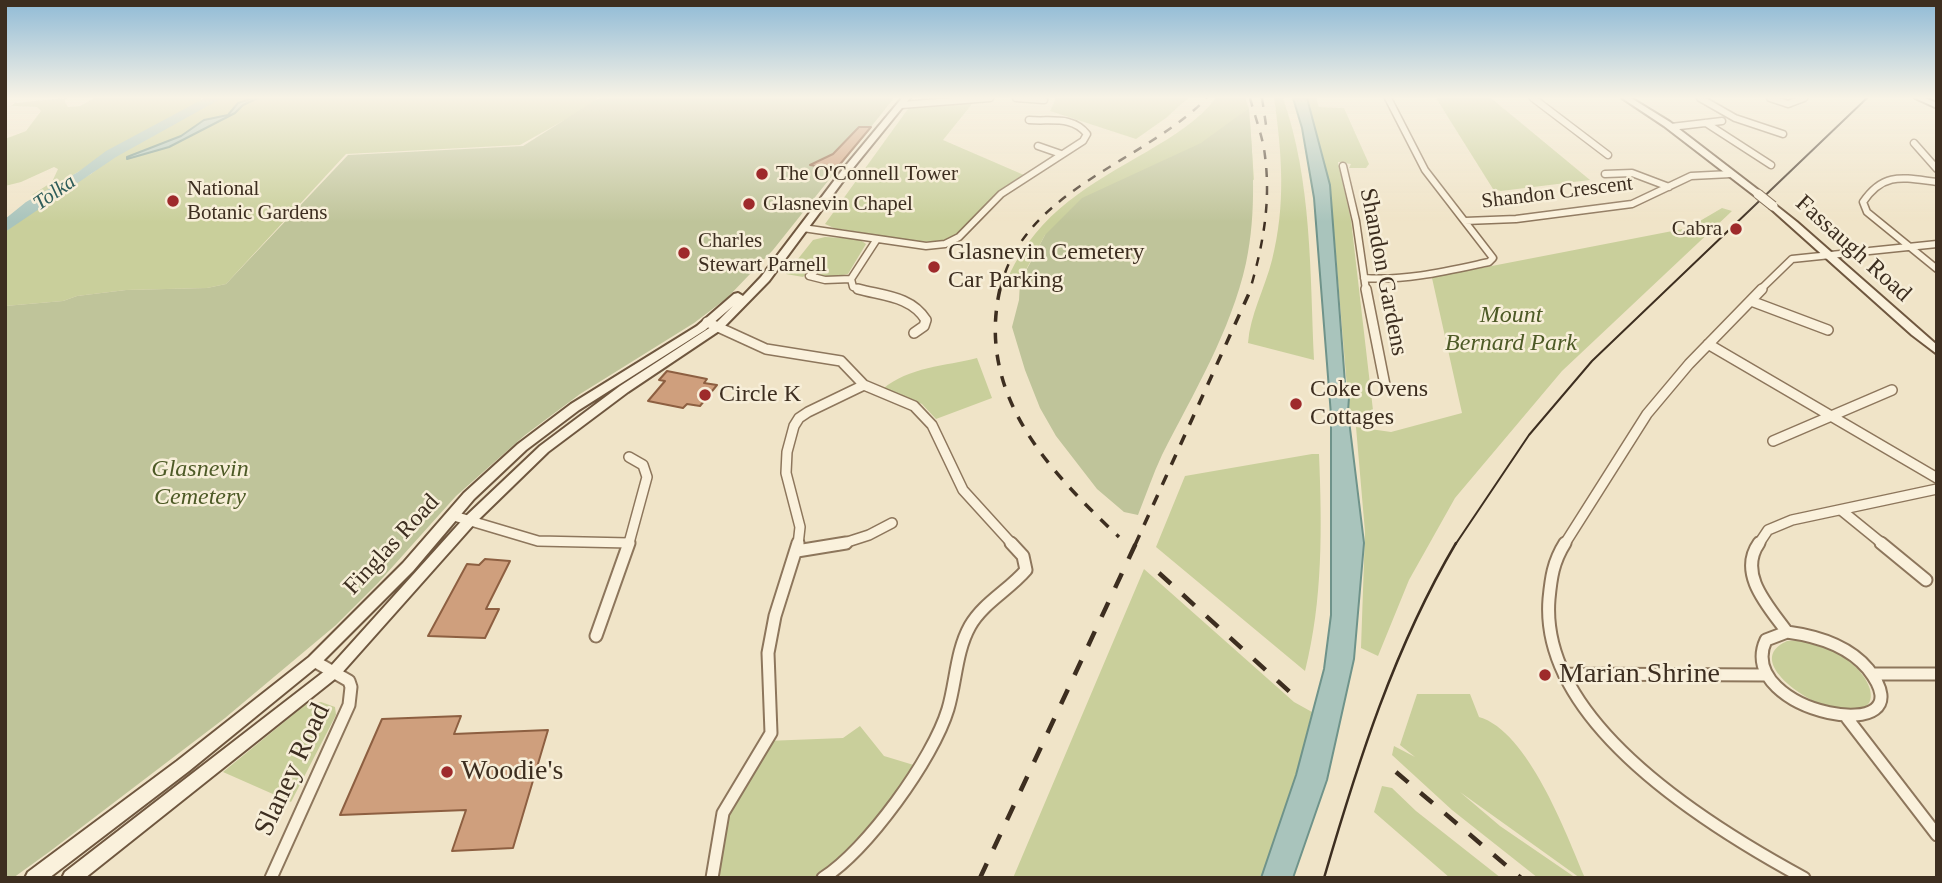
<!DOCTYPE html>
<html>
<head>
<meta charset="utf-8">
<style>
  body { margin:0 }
  #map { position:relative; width:1942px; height:883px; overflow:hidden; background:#f0e4c8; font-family:"Times New Roman",serif }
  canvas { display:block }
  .frame { position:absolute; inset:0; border:7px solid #3d2e20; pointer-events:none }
</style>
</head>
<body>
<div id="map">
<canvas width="1942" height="883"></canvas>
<div class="frame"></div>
</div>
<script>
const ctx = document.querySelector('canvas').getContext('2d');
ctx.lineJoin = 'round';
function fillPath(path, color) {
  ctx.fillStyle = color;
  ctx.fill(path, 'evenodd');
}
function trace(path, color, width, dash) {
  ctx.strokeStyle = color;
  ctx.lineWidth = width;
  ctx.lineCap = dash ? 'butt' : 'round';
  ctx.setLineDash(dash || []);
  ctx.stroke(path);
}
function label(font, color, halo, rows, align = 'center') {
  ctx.font = font + ' "Times New Roman",serif';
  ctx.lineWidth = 5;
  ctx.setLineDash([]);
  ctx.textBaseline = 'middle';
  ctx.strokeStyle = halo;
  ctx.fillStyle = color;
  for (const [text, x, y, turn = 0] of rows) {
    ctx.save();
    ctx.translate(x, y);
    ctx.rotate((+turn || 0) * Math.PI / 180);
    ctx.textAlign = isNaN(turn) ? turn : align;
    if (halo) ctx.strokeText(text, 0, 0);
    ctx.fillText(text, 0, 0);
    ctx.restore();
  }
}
fillPath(new Path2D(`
  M67 98 64 100 68 107 80 106 95 98H201V103L119 147 37 197 32 195 52 182 58 169 54 167 21 182 5 186V139L26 131 41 111 37 107 11 106 15 103Z
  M220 98H598L593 104 520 145 346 154 226 284 207 288 126 290 77 296 63 301 5 306V232L52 194 91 174 128 144 166 128Z
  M1056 98H1188L1166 118 1136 139 1050 111Z
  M1216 98H1245L1249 108 1240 115 1250 122 1254 180 1249 178 1045 235 1022 277 1009 275C1040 211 1089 185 1148 151 1173 136 1198 121 1216 98Z
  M1274 98H1283C1312 181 1310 272 1314 360L1248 343C1250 315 1265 288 1272 260 1286 205 1282 153 1274 98Z
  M1307 98H1316L1319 107 1344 108 1369 164 1366 168H1349L1351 164 1338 162 1351 220 1374 419 1371 426 1350 423 1330 185Z
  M1436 98H1491L1590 180 1501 191 1493 189Z
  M970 101 972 104 943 140 1024 175 999 193 959 237 936 246V241L921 242 834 228 825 224 910 106Z
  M1722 208 1732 211 1562 371 1455 498 1409 580 1378 656 1361 648 1365 532 1356 427 1391 432 1462 413 1432 278 1443 272 1466 271 1688 228Z
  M825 237 859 239 866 244 848 274 824 278 809 271 803 277 786 274 813 240Z
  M977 358 992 398 936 419 922 404 883 389C908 367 946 366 977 358Z
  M1312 454H1319C1322 527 1323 600 1305 671L1156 547 1185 476Z
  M1144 569 1294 702 1312 712 1296 775 1261 878H1013Z
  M1787 641C1861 637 1908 726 1833 709 1810 704 1742 661 1787 641Z
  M1417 694H1470L1479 717C1528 731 1566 833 1585 878H1580L1460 792 1500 826 1576 878H1538L1452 810 1392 755 1394 746 1415 757 1400 745Z
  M321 702 335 707 336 715 291 802 223 772 305 705Z
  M860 726 884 756 917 766 887 812 823 878H713L723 813 766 741 843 738Z
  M1382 786 1392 788 1416 811 1501 878H1450L1374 812Z`), '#c9cf9b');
fillPath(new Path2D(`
  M599 98H894L773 250 727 298 694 323 580 394 525 435 456 496 378 583 336 625 225 718 49 852 13 878H5V306L63 301 77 296 126 290 207 288 226 284 348 155 523 146Z
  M1249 108C1253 160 1257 212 1246 263 1231 331 1193 394 1162 455 1153 474 1146 495 1138 515L1124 512 1097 489 1056 436 1040 408 1025 370 1012 327 1019 300 1020 282 1045 235 1082 198 1201 143Z`), '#bfc49a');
const water = new Path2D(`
  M253 98H258L243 105 235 113 169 147 127 159V157L181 136 204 120 228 115 238 103Z
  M1293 98H1307L1330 185 1345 383 1349 397 1348 412 1364 543 1354 659 1327 780 1293 878H1261L1296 775 1324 669 1331 615V415L1314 198 1302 128Z`);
fillPath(water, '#a9c4bc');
trace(water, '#6f938a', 2);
fillPath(new Path2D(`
  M205 98H222L116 157 5 232V219L26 202 78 172 106 151Z`), '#a9c4bc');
const building = new Path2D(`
  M859 127H871L836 169 810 165 833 154Z
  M667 371 707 379 704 383 717 385 700 406 687 404 683 408 648 401 665 381 659 380Z
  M485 559 510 561 486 609H499L485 638 428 636 467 564 479 565Z
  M461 716 454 734 548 730 513 848 452 851 466 810 340 815 382 719Z`);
fillPath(building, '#cf9f7d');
trace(building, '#8d5f41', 2);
const streetFar2 = new Path2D(`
  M1016 98 1044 100
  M1533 98 1608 155
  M1700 98 1735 118 1783 134
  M1770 98 1788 104 1804 98
  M901 105 990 98
  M1706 123 1771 165
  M1671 127 1722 121
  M1914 143 1937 169
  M1038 146 1061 154
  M1343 166 1356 221 1366 290
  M1605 174 1632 173 1669 187
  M1937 182C1904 178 1884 171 1863 202L1867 212 1937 269
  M1465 221 1516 219 1632 204 1691 176 1731 174
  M803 228 926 246 945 244 959 237 1001 194 1083 141 1087 134C1072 115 1050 122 1029 120
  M814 272 809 276 825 280 851 279
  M1364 278C1407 281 1447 271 1489 262L1493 258 1425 170 1388 98
  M851 279 853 287 864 290
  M851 279 877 239
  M1760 290 1792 259 1937 244`);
const streetFar1 = new Path2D(`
  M858 289C883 296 911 296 926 320L924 326 914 333
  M1366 289 1385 385
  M1751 301 1828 330
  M707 322 766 349 841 361 864 385 914 406 932 425 963 490 1013 545
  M1708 344 1937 478
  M1773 441 1892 390
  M629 457 643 465 647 477 629 543
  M1841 510 1884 545
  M454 516 538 541 629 543 628 545
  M798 545 800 527 786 473 787 452 794 426 799 418 808 412 864 385
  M838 545 869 535 892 523
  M1564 545 1647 414 1689 364 1762 289
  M1758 545 1768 530 1792 520 1937 489`);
const street = new Path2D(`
  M1565 543C1553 562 1551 578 1549 599 1539 723 1710 827 1804 878
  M1759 543C1737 574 1769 607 1787 632
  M1881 543 1926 580
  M797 551 846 543
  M1787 632C1817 636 1848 645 1868 669 1933 751 1732 713 1766 640Z
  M596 636 629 543
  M1564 674 1767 675
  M1873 674H1937
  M1847 718 1937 835
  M271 878 349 705 351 687 349 681 314 661
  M712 878 723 813 771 733 768 653 775 616 798 543
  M823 878C867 850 933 759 948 709 956 682 956 651 970 626 983 603 1009 590 1026 570L1023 556 1011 543`);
const secondary = new Path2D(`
  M902 98H910L849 173 769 281 722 329 628 392 548 452 476 522 340 675 85 878H62L65 872 330 667 466 516 540 446 620 386 714 325 733 306 705 330 579 410 526 450 474 499 413 571 319 665 189 771 49 878H25L28 872 177 761 309 657 403 563 464 493 518 444 571 404 697 326 734 294 738 293 743 296 761 277 843 169Z
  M1622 98H1631L1670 122 1761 192V196H1755L1664 126Z
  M1915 98H1925L1937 103V108Z
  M1773 203 1797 222 1937 345V354L1912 335 1770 208V204Z`);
trace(streetFar2, '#8d765c', 9);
trace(streetFar1, '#8d765c', 12);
trace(street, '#8d765c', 15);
trace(secondary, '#6f573f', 4);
trace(streetFar2, '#faf1dc', 6);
trace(streetFar1, '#faf1dc', 9);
trace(street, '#faf1dc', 11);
fillPath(secondary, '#faf1dc');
trace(new Path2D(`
  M1455 545 1529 435 1592 361 1867 98`), '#3d2e20', 2);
trace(new Path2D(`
  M1324 878C1358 762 1394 648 1456 543`), '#3d2e20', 2.5);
trace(new Path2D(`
  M1250 98C1255 117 1263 137 1265 156 1271 203 1263 245 1250 290
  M1262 98 1266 125
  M1000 290C1023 189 1142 164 1207 98`), '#3d2e20', 2.5, [9, 9]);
trace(new Path2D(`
  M1000 289C976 394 1048 470 1119 537
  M1135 545 1251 289`), '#3d2e20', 3.5, [11, 11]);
trace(new Path2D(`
  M1159 573 1292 694
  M1396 772 1521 878
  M980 878 1136 543`), '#3d2e20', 4.5, [16, 16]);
const secondaryBridge = new Path2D(`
  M1758 194 1773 206`);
trace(secondaryBridge, '#6f573f', 11, []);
trace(secondaryBridge, '#faf1dc', 9);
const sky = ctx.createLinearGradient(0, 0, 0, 222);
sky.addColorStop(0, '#8fbad6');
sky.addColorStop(0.44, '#f8f3e6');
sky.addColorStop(1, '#f8f3e600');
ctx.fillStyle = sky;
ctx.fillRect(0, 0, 1942, 222);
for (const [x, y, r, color] of [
  [762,174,7,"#9e2a2b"],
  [173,201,7,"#9e2a2b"],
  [749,204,7,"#9e2a2b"],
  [1736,229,7,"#9e2a2b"],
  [684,253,7,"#9e2a2b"],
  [934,267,7,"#9e2a2b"],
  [705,395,7,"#9e2a2b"],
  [1296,404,7,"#9e2a2b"],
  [1545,675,7,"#9e2a2b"],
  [447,772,7,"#9e2a2b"]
]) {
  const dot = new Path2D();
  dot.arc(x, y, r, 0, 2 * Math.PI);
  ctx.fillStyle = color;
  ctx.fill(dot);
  trace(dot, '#f7eed8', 2.5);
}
label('21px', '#3d2e20', '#f7eed8', [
  ["The O'Connell Tower",776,174],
  ["National",187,189],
  ["Botanic Gardens",187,213],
  ["Glasnevin Chapel",763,204],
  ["Cabra",1722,229,"right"],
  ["Charles",698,241],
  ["Stewart Parnell",698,265]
], 'left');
label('italic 21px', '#2f5d5a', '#f7eed8', [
  ["Tolka",55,193,-35]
]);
label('21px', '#3d2e20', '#f7eed8', [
  ["Shandon Crescent",1557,193,-7]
]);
label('24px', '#3d2e20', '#f7eed8', [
  ["Fassaugh Road",1853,249,42],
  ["Shandon Gardens",1383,272,79],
  ["Finglas Road",392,545,-47]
]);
label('24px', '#3d2e20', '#f7eed8', [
  ["Glasnevin Cemetery",948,253],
  ["Car Parking",948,281],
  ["Coke Ovens",1310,390],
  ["Cottages",1310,418],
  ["Circle K",719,395]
], 'left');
label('italic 24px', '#4d5a26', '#f7eed8', [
  ["Mount",1511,316],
  ["Bernard Park",1511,344],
  ["Glasnevin",200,470],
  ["Cemetery",200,498]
]);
label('28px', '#3d2e20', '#f7eed8', [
  ["Marian Shrine",1559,675],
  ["Woodie's",461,772]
], 'left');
label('28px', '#3d2e20', '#f7eed8', [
  ["Slaney Road",293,770,-65]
]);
</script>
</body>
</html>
